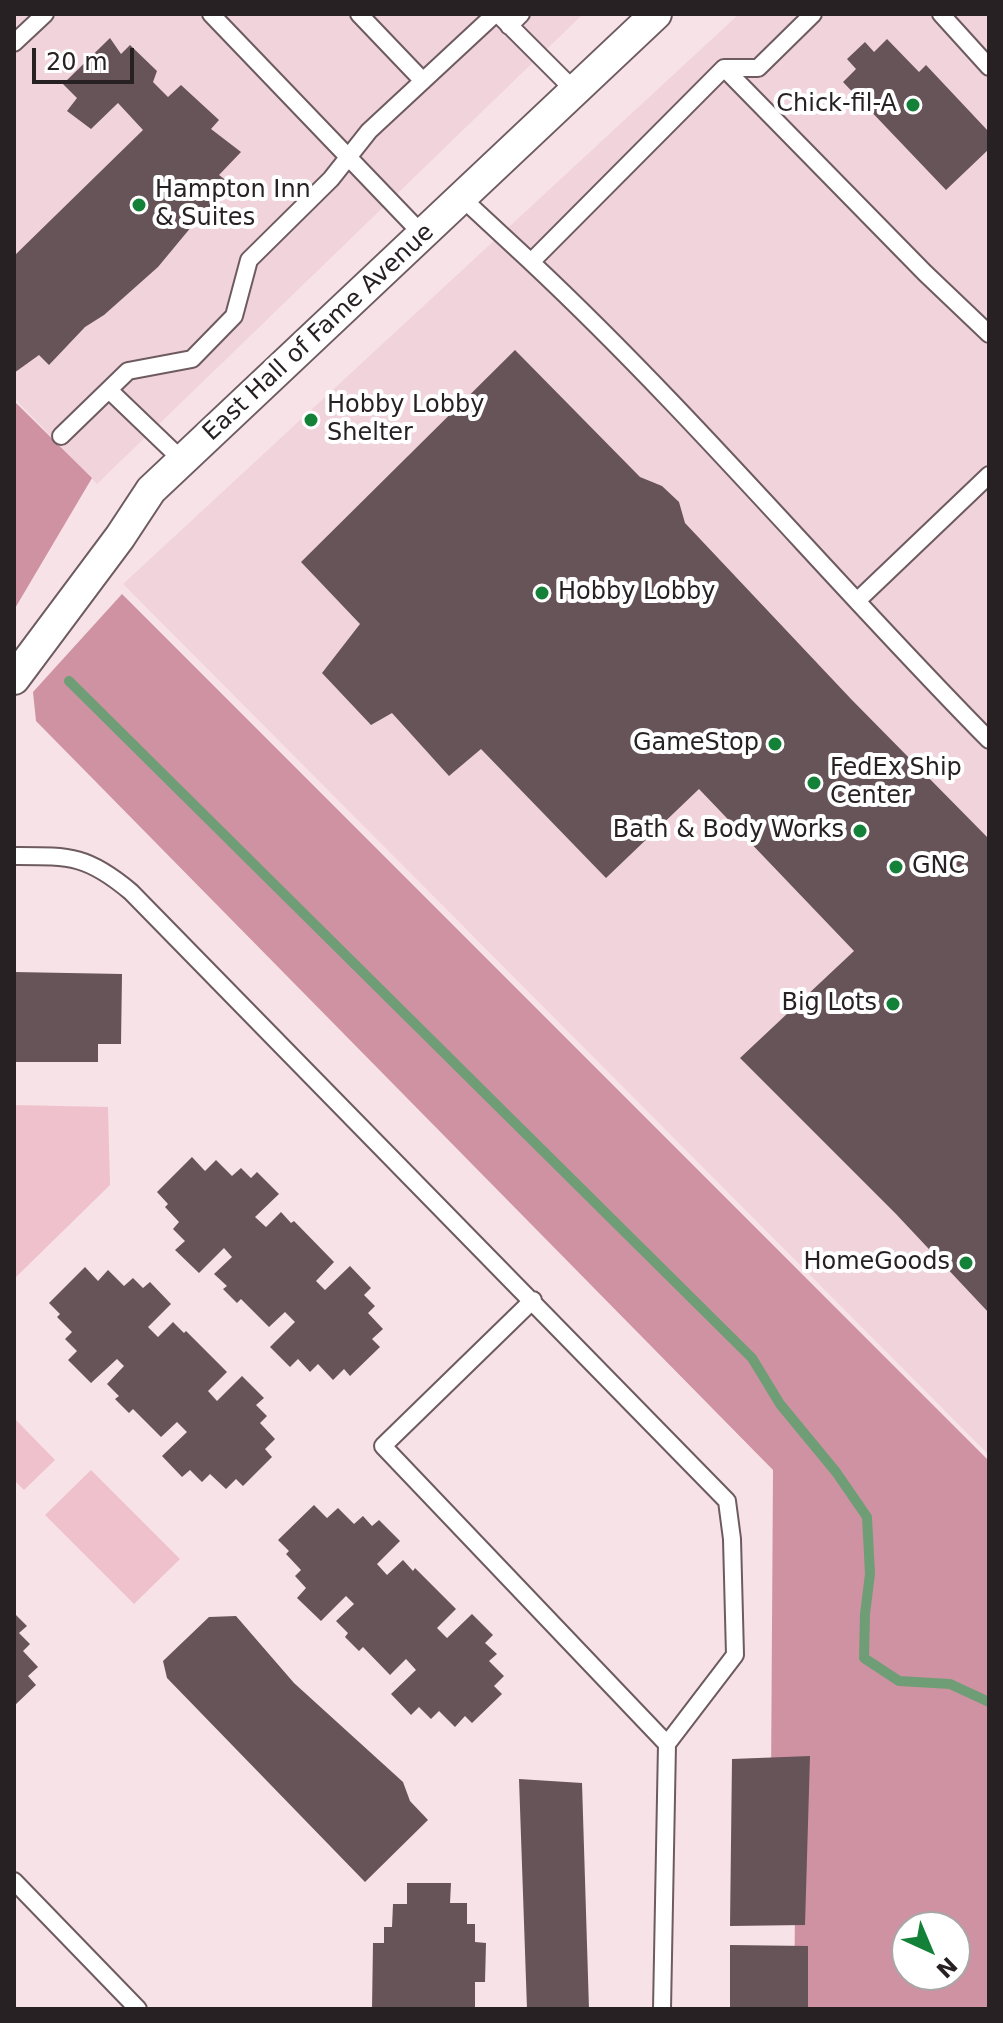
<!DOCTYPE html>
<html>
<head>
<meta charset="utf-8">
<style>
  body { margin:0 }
  #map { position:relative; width:1003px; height:2023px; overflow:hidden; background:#f7e2e7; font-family:"DejaVu Sans",sans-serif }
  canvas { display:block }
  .frame { position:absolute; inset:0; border:16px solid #282123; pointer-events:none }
  .north { position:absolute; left:891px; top:1911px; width:80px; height:80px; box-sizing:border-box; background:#fff; border:2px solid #a9a6a7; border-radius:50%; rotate:136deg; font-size:22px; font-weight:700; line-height:32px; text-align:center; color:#282123 }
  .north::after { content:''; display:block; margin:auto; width:28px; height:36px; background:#148138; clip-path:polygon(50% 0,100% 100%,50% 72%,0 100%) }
  .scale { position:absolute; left:32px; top:48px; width:102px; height:36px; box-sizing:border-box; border:4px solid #282123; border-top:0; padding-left:10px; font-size:24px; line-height:28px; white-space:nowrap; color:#282123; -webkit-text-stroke:6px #fff; paint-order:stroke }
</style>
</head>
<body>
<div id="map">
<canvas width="1003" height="2023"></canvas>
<div class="frame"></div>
<div class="north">N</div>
<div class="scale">20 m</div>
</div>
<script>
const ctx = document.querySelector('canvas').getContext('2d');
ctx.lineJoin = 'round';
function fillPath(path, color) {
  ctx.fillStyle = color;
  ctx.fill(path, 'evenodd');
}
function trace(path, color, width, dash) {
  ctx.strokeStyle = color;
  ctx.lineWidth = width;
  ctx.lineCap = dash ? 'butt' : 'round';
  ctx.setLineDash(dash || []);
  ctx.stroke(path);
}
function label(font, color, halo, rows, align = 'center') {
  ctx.font = font + ' "DejaVu Sans",sans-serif';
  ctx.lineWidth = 8;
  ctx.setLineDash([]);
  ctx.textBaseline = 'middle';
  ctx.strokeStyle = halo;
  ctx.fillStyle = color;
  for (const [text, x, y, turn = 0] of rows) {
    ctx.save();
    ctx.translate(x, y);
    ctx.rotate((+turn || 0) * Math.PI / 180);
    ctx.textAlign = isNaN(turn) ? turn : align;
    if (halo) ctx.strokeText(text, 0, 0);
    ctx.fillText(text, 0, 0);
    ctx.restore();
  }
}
fillPath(new Path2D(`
  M14 14H583L97 484 14 398Z
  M739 14H989V1455L123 584Z`), '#f1d3db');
fillPath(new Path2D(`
  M14 1105 108 1107 110 1185 14 1279Z
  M14 1418 55 1460 24 1490 14 1480Z
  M91 1470 180 1559 134 1604 45 1515Z`), '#efc1cd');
fillPath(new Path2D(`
  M14 401 92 478 14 610Z
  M122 594 989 1461V2009H794L796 1811 771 1782 773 1470 36 721 33 692ZM907 1927H955V1975H907Z`), '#cf92a3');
trace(new Path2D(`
  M69 681 752 1358 780 1404 836 1472 867 1517 870 1574 865 1614 864 1658 899 1681 950 1684 989 1702`), '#6f9e76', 10);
fillPath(new Path2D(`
  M110 38 121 54 130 45 157 71 153 82 168 97 181 85 219 120 211 129 241 152 219 175 232 185 192 226 158 267 104 315 85 327 49 365 39 355 14 373V256L143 130 118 103 91 129 67 111 77 98 63 84Z
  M887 39 919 72 926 65 989 132V149L946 190 843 82 856 69 847 59 865 42 874 52Z
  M515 350 640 477 662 486 679 502 685 523 851 699 989 839V1313L896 1214 740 1058 854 951 699 789 606 878 481 749 449 776 392 713 371 725 322 673 360 624 301 562Z
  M14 972 122 974 121 1044H98V1062H14Z
  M192 1157 205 1171 216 1160 232 1176 241 1168 251 1178 257 1172 279 1194 255 1217 266 1227 281 1212 291 1223 294 1221 334 1262 316 1281 325 1290 350 1266 371 1288 364 1295 375 1306 368 1313 383 1329 372 1339 380 1347 350 1376 344 1369 333 1380 318 1364 310 1372 298 1359 290 1367 270 1347 295 1322 285 1312 269 1327 241 1299 237 1303 223 1289 227 1286 214 1274 232 1257 224 1248 199 1273 175 1250 185 1241 173 1229 179 1222 165 1207 168 1204 157 1192Z
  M85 1267 98 1281 108 1270 124 1286 133 1278 143 1288 150 1282 171 1304 148 1327 158 1337 173 1322 184 1333 186 1331 227 1372 208 1391 217 1401 242 1376 264 1398 256 1405 267 1416 260 1423 275 1439 265 1449 272 1457 243 1486 236 1479 226 1489 210 1474 202 1482 190 1470 182 1477 162 1456 187 1432 177 1422 161 1437 133 1409 129 1413 115 1399 119 1396 107 1384 124 1366 117 1359 91 1383 68 1360 77 1351 65 1339 72 1332 57 1317 60 1314 49 1303Z
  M314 1505 327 1518 338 1508 354 1524 363 1516 372 1526 379 1520 400 1541 377 1564 387 1575 403 1560 413 1571 415 1568 456 1609 437 1628 447 1638 472 1614 493 1635 485 1643 497 1654 489 1661 504 1676 494 1686 502 1694 472 1723 465 1716 455 1727 439 1711 431 1719 419 1707 411 1715 391 1694 416 1670 406 1659 390 1675 363 1647 359 1651 345 1637 348 1633 336 1621 354 1604 346 1596 321 1621 297 1598 306 1588 295 1576 301 1570 286 1554 289 1551 278 1540Z
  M14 1613 27 1626 19 1633 30 1644 23 1651 38 1667 28 1676 36 1685 14 1706Z
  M236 1616 294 1683 403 1782 410 1801 428 1820 365 1882 167 1678 163 1661 209 1617Z
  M810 1756 805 1925 730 1926 732 1759Z
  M519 1779 582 1783 589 2009H527Z
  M407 1883H451L450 1903H467V1924H475V1942L486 1943 485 1982H475V2009H372L373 1943H384V1927H392L393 1904H407Z
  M730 1945 808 1946V2009H730Z`), '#665459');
const lane = new Path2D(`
  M211 14 423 235
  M359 14 423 81
  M498 14 575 91
  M941 14 989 67
  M509 26 521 14
  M14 43 45 14
  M724 68H758L813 14
  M462 198 531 262
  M989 334 925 273 724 68 531 262C692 413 834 583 989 740
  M109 390 183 461
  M61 436 128 371 192 359 234 316 249 260 331 179 369 131 495 14
  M858 600 989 475
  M14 856C70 856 87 855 131 892L727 1501 732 1539 735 1655 667 1744 662 2009
  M533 1300 383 1446 667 1744
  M14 1881 138 2009`);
const street = new Path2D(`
  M14 679 120 537 151 490 656 14`);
trace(lane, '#6d5b60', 20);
trace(street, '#6d5b60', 34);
trace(lane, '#fff', 16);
trace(street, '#fff', 30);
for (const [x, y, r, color] of [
  [913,105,8,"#148138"],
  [139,205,8,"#148138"],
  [311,420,8,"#148138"],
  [542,593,8,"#148138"],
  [775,744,8,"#148138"],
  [814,783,8,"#148138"],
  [860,831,8,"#148138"],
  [896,867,8,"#148138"],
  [893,1004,8,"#148138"],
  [966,1263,8,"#148138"]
]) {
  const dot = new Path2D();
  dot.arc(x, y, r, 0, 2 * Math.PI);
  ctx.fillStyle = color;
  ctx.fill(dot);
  trace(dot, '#fff', 3);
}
label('24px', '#282123', '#fff', [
  ["Chick-fil-A",897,105],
  ["Hampton Inn",155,191,"left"],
  ["& Suites",155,219,"left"],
  ["Hobby Lobby",327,406,"left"],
  ["Shelter",327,434,"left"],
  ["Hobby Lobby",558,593,"left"],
  ["GameStop",759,744],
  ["FedEx Ship",830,769,"left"],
  ["Center",830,797,"left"],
  ["Bath & Body Works",844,831],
  ["GNC",912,867,"left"],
  ["Big Lots",877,1004],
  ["HomeGoods",950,1263]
], 'right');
label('24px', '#282123', '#fff', [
  ["East Hall of Fame Avenue",319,333,-43]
]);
</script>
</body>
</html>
